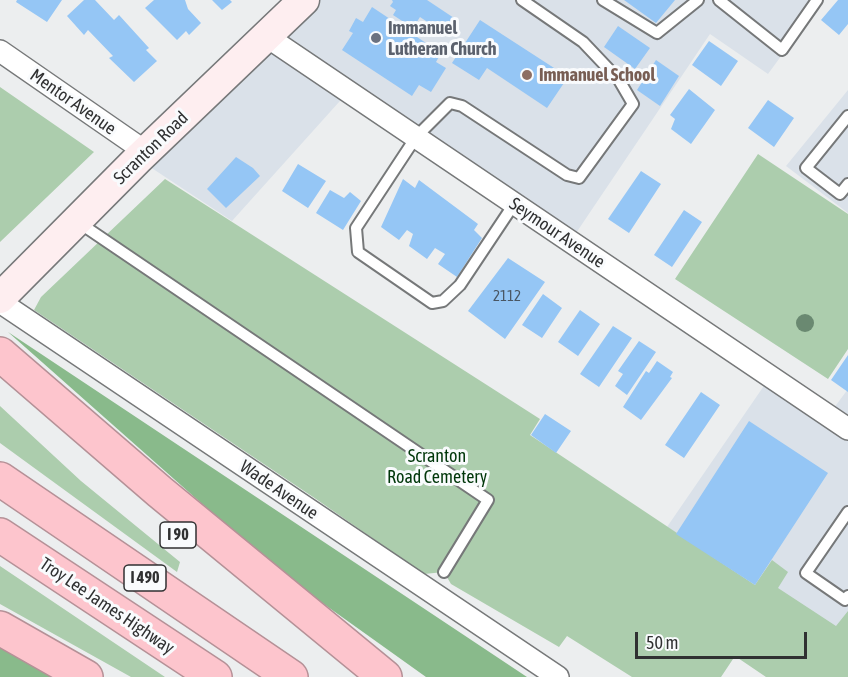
<!DOCTYPE html>
<html>
<head>
<meta charset="utf-8">
<style>
  body { margin:0 }
  #map { position:relative; width:848px; height:677px; overflow:hidden; background:#eceeef; font-family:"Asap Condensed",sans-serif }
  canvas { display:block }
  .scale { position:absolute; left:635px; top:632px; width:172px; height:27px; box-sizing:border-box; border:3px solid #303132; border-top:0; padding-left:8px; font-size:18px; line-height:21px; white-space:nowrap; color:#303132; -webkit-text-stroke:4px #f9fbfd; paint-order:stroke }
</style>
</head>
<body>
<div id="map">
<canvas width="848" height="677"></canvas>
<div class="scale">50 m</div>
</div>
<script>
const ctx = document.querySelector('canvas').getContext('2d');
ctx.lineJoin = 'round';
function fillPath(path, color) {
  ctx.fillStyle = color;
  ctx.fill(path, 'evenodd');
}
function trace(path, color, width, dash) {
  ctx.strokeStyle = color;
  ctx.lineWidth = width;
  ctx.lineCap = dash ? 'butt' : 'round';
  ctx.setLineDash(dash || []);
  ctx.stroke(path);
}
function label(font, color, halo, rows, align = 'center') {
  ctx.font = font + ' "Asap Condensed",sans-serif';
  ctx.lineWidth = 6;
  ctx.setLineDash([]);
  ctx.textBaseline = 'middle';
  ctx.strokeStyle = halo;
  ctx.fillStyle = color;
  for (const [text, x, y, turn = 0] of rows) {
    ctx.save();
    ctx.translate(x, y);
    ctx.rotate((+turn || 0) * Math.PI / 180);
    ctx.textAlign = isNaN(turn) ? turn : align;
    if (halo) ctx.strokeText(text, 0, 0);
    ctx.fillText(text, 0, 0);
    ctx.restore();
  }
}
fillPath(new Path2D(`
  M304 0H822L768 74 710 34 570 242 348 92 232 221 138 159Z
  M848 90V213L786 166Z
  M770 377 828 416 848 389V677L755 585 667 527Z`), '#dae1e9');
fillPath(new Path2D(`
  M0 87 94 152 0 242Z
  M758 154 848 214V349L828 379 675 279Z
  M165 179 540 419 530 435 755 585 772 560 788 572 778 588 836 626 848 611V677H766L735 656 721 677H632L567 636 559 647 451 584 444 572 424 574 316 499 34 310 41 297Z
  M0 406 81 481 180 562 177 572 0 443Z
  M0 566 165 677H131L0 604Z`), '#accdad');
fillPath(new Path2D(`
  M8 332 527 677H426L279 572Z
  M0 629 86 677H0Z`), '#89ba8b');
fillPath(new Path2D(`
  M17 0H62L47 22 16 2Z
  M84 0H95L114 20 119 15 149 48 146 50 157 61 134 82 109 58 113 56 88 30 84 35 67 16Z
  M154 0H185L188 9 201 23 189 35 186 31 177 40 145 8Z
  M212 0H230L232 2 222 10Z
  M392 0H427L457 20 447 35 420 17 413 28 393 15 396 10 390 6 393 2Z
  M624 0H675L656 23Z
  M838 0H848V24L839 35 821 20Z
  M372 7 441 53 436 62 446 68 431 92 419 85 412 96 342 50 353 33 349 31 356 18 363 22Z
  M480 20 568 77 547 108 487 68 479 80 452 63Z
  M618 26 650 48 635 69 604 47Z
  M709 41 738 61 721 86 692 65Z
  M656 60 679 76 660 106 637 90Z
  M689 89 715 110 691 144 671 129 675 119 670 115Z
  M768 100 794 118 774 147 748 128Z
  M236 157 253 168 260 176 226 208 207 189Z
  M298 164 326 181 308 208 282 191Z
  M641 171 661 184 629 233 608 219Z
  M403 179 415 188 419 180 478 224 474 230 482 238 457 277 438 264 445 254 435 248 427 259 409 246 413 234 407 230 399 240 381 227Z
  M330 190 344 198 350 192 361 201 343 230 316 213Z
  M684 210 702 222 672 267 654 255Z
  M508 258 545 282 505 339 468 311Z
  M543 294 562 308 542 338 522 325Z
  M580 310 600 324 578 356 558 342Z
  M613 326 632 338 599 387 580 374Z
  M639 341 656 352 627 395 615 386 623 374 618 371Z
  M848 355V392L831 380Z
  M657 361 673 372 670 377 672 378 641 420 623 407 646 371 649 373Z
  M701 392 720 405 684 458 665 445Z
  M545 414 571 431 556 453 531 435Z
  M749 421 828 473 755 585 676 534Z`), '#95c6f5');
const lane = new Path2D(`
  M603 0 657 33 698 0
  M719 0 782 50 817 0
  M848 116 806 168 840 194 848 184
  M514 204 460 285 443 301 432 303 358 252 356 228 416 137 450 103 462 106 567 175 579 178 633 104 619 80 583 42 522 0
  M78 222 488 500 444 572
  M848 512 806 573 845 600 848 596`);
const street = new Path2D(`
  M266 36 848 429
  M0 51 146 152
  M0 302 558 677`);
const secondary = new Path2D(`
  M0 298 138 159 304 0`);
const highway = new Path2D(`
  M0 354 160 492 385 677
  M0 479 291 677
  M0 535 215 677
  M0 628 86 677`);
trace(lane, '#767879', 14);
trace(street, '#767879', 24);
trace(secondary, '#767879', 33);
trace(highway, '#b59197', 36);
trace(lane, '#fff', 10);
trace(street, '#fff', 21);
trace(secondary, '#feeef0', 30);
trace(highway, '#fdc5cd', 33);
ctx.fillStyle = '#6a8971';
for (const [x, y] of [
  [805,323]
]) {
  ctx.beginPath();
  ctx.arc(x, y, 9, 0, 2 * Math.PI);
  ctx.fill();
}
for (const [x, y, r, color] of [
  [376,38,6,"#6b7280"],
  [527,75,6,"#8d6e63"]
]) {
  const dot = new Path2D();
  dot.arc(x, y, r, 0, 2 * Math.PI);
  ctx.fillStyle = color;
  ctx.fill(dot);
  trace(dot, '#f9fbfd', 2);
}
label('15px', '#495663', null, [
  ["2112",507,296]
]);
for (const [x, y, w] of [
  [178,535,36],
  [145,578,42]
]) {
  const box = new Path2D();
  box.roundRect(x - w / 2, y - 13, w, 26, 4.5);
  ctx.fillStyle = '#f9fbfd';
  ctx.fill(box);
  trace(box, '#303132', 1.5);
}
label('bold 16px', '#303132', null, [
  ["I 90",178,535],
  ["I 490",145,578]
]);
label('bold 18px', '#5b616d', '#f9fbfd', [
  ["Immanuel",388,28],
  ["Lutheran Church",388,49]
], 'left');
label('bold 18px', '#785e54', '#f9fbfd', [
  ["Immanuel School",539,75]
], 'left');
label('18px', '#303132', '#f9fbfd', [
  ["Mentor Avenue",73,102,35],
  ["Scranton Road",151,148,-44],
  ["Seymour Avenue",557,233,34],
  ["Wade Avenue",279,490,34],
  ["Troy Lee James Highway",107,606,34]
]);
label('18px', '#00370a', '#f9fbfd', [
  ["Scranton",437,456],
  ["Road Cemetery",437,477]
]);
</script>
</body>
</html>
